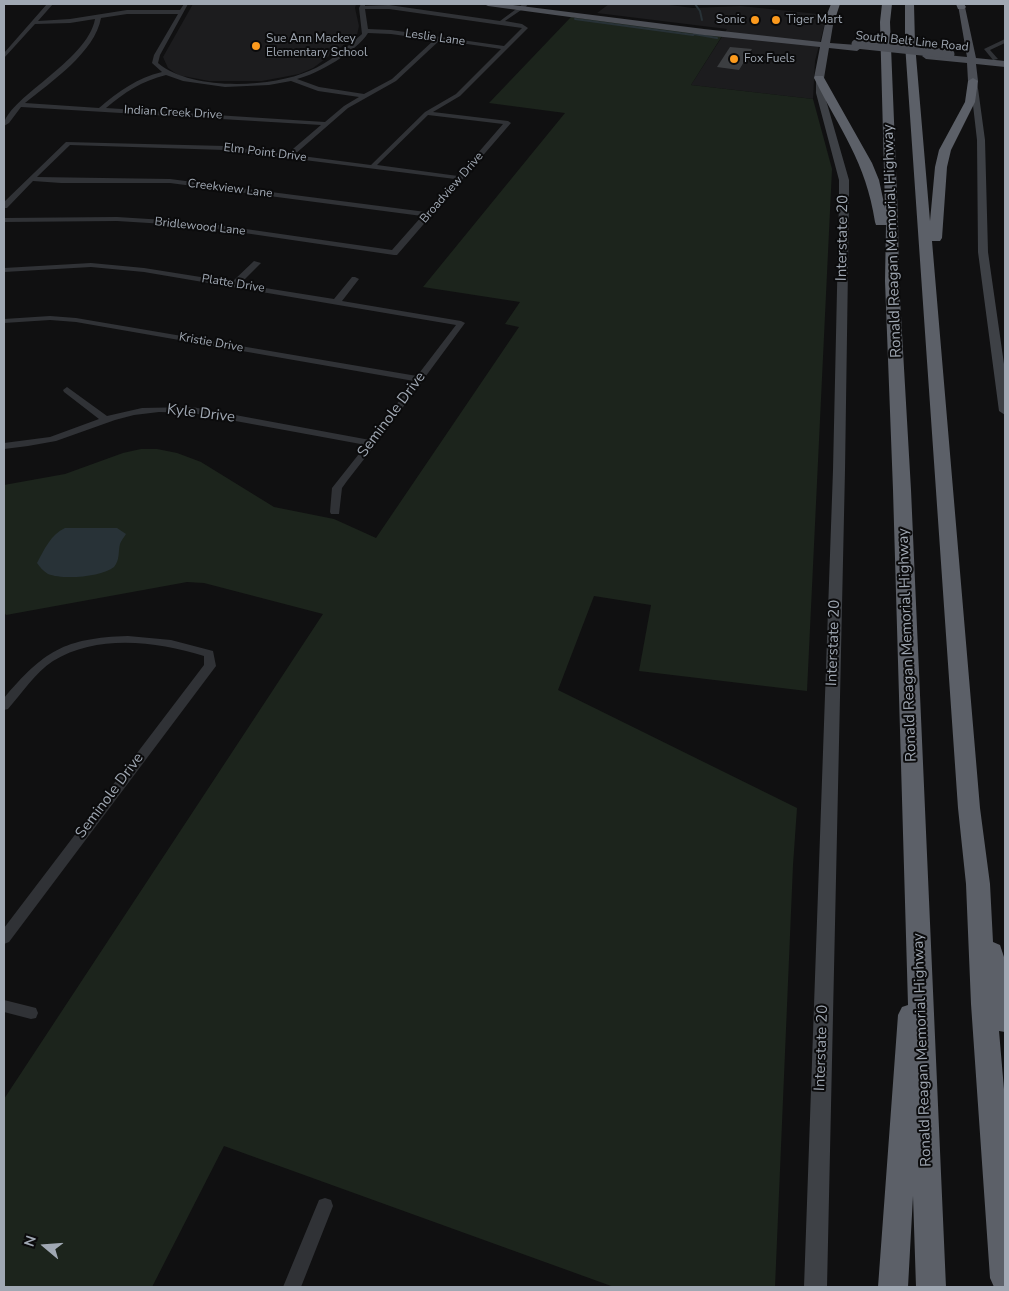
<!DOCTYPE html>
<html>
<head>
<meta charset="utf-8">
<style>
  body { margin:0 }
  #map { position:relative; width:1009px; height:1291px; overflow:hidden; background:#101011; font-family:"Nunito Sans",sans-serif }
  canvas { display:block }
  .frame { position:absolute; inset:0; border:5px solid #a0a8b3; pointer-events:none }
  .north { position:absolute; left:20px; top:1221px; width:50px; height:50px; -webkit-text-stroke:4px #0b0b0c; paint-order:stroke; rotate:288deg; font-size:14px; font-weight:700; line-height:20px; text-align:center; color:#a0a8b3 }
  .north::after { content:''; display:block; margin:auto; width:18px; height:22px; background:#a0a8b3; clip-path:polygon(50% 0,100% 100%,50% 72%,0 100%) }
</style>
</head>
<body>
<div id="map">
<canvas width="1009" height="1291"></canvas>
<div class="frame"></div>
<div class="north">N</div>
</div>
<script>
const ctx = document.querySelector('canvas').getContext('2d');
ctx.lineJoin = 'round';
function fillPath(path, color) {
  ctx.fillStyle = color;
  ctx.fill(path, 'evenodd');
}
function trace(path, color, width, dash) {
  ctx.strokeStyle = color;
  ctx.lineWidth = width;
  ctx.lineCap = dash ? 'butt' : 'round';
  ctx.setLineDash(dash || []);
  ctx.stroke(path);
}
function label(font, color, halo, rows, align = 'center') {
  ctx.font = font + ' "Nunito Sans",sans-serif';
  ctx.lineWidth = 4;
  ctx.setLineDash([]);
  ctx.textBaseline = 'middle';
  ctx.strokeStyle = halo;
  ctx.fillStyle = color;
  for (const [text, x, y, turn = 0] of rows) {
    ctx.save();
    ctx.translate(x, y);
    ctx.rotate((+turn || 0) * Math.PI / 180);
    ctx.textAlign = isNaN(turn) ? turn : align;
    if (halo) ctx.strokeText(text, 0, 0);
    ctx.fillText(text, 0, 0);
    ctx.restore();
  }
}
fillPath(new Path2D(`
  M193 4H356L355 8 359 26 357 35 313 68 299 74 262 81H209L178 75 168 68 163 57Z
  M609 4H662L693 8 741 6 827 15 815 61 813 99 691 85 727 29 597 13Z`), '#1c1c1e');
fillPath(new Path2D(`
  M571 17 722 36 691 85 813 99 832 169 807 691 639 671 651 605 594 596 558 690 797 808 793 865 775 1287H614L224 1146 152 1287H4V1099L323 614 204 583 187 582 6 615 4 612V485L65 474 123 453 141 449H157L177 453 201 462 274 507 334 519 376 538 519 327 505 324 520 302 423 287 565 113 489 103Z`), '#1c241c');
fillPath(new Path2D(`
  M65 528H117L126 534C124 537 121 541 120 544 118 552 120 560 114 567 102 577 63 580 48 574 43 571 40 567 37 563 44 550 51 534 65 528Z`), '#283237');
trace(new Path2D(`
  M695 4 700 11 702 20
  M575 19 693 35
  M694 34 717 38`), '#283237', 2);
fillPath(new Path2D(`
  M730 47 752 49 739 70 717 67Z`), '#3c3e41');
fillPath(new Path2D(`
  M47 4H53L38 21 70 19 127 10H180L184 4H188L160 55 158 63C191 91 271 88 309 71 329 63 346 48 362 34L359 8 361 4H365V6L389 5 500 21 523 4H526L527 6 505 21 522 24 528 28 460 96 433 112 508 121 511 123 397 255H394L197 226 117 221 4 222V218L117 217 197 222 392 250 422 216 170 183H61L33 181 7 208H4V202L66 142 225 146 287 154 321 125 21 107 9 123 4 126C4 100 88 61 95 19L70 23 35 24 4 58V53ZM365 9H389L522 28 504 46 391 30 368 29ZM127 14H178L154 55 152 63 162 72C137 78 119 91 99 108L25 103C51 82 95 52 101 18ZM368 33 391 34 434 40 392 79 364 94 319 87 297 79C318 74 357 51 368 33ZM440 40 501 49 456 94 425 112 371 165 294 155 348 108 396 81ZM166 75 183 81 225 87 269 85 291 81 318 91 359 97 344 106 325 122 106 108C125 92 142 81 166 75ZM428 115 503 124 458 176 377 165ZM70 145 225 150 455 179 426 212 170 179 37 177Z
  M1005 39V43L990 50 998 59 993 60 984 49Z
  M254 261 261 263 240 284 334 299 352 277H355L359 279 342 301 461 321 465 323 375 445 347 481 342 488 339 514H331L330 512 332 488 366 445 192 413 159 412 134 415 115 420 56 441 28 446 4 449V443L50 437 99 419 64 392 63 390 67 387 107 416 142 408 192 407 370 440 414 381 76 322 50 320 4 323V319L50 316 76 318 417 376 456 325 144 272 91 267 4 272V268L91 263 144 268 232 282Z
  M128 636 171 640 213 651 216 666 9 942 4 944V928L204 665V656C156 641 97 634 53 661 35 673 22 693 8 709L4 710V698C44 651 64 638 128 636Z
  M4 1000 36 1008 38 1013 36 1018 31 1019 4 1012Z
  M325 1198 331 1200 333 1206 301 1287H283L319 1200Z`), '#303236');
fillPath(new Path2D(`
  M816 76 823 78 824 93 849 180V200L845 470 827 1287H804L833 470 839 200V180L816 93Z
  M970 79 977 81 985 140 988 252 1005 371V415L999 411 978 252 977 140Z`), '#3e4146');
fillPath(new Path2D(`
  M484 4H505L704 29 821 42 826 19 830 17 834 19 830 43 857 45 861 48 857 51 829 48 824 78 819 81 814 78 820 47 704 35 488 6Z
  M958 5 965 7 976 58 1005 61V67L976 64 978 81 973 84 968 81 967 63 926 59 922 56 926 53 967 57Z`), '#4c4f56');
fillPath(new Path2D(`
  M831 4H840L835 19 830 22 825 19Z
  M882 4H892L890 22 898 220 899 281 911 490 946 1287H916L913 1196 908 1287H878L898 1015 902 1007 908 1005 893 490 885 281 886 225H876L875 222C866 162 840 130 814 78L815 76H823L872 163 879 180 885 208 880 22Z
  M905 4H914L915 44 930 221 935 167 939 150 965 102 968 81 973 78 978 81 975 102 951 150 947 167 942 238 940 241H932L980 808 990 884 993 942 1000 945 1005 960V1032L999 1031 1005 1101V1287H994L990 1278 971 1004 966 884 958 808 905 44Z
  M956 4H964L966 7 964 9H958Z`), '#5c6068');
trace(new Path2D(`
  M856 44 950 54`), '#4c4f56', 9);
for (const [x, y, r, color] of [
  [755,20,5,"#fc9a1d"],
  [776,20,5,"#fc9a1d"],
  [256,46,5,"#fc9a1d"],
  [734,59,5,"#fc9a1d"]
]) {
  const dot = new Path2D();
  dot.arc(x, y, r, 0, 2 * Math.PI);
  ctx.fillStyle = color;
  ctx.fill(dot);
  trace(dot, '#0b0b0c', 2);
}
label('12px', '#a0a8b3', '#0b0b0c', [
  ["Sonic",745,20,"right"],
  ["Tiger Mart",786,20],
  ["Sue Ann Mackey",266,39],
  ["Elementary School",266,53],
  ["Fox Fuels",744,59]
], 'left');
label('12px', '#a0a8b3', '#0b0b0c', [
  ["Leslie Lane",435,38,8],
  ["South Belt Line Road",912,42,6],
  ["Indian Creek Drive",173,113,3],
  ["Elm Point Drive",265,153,7],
  ["Broadview Drive",452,188,-49],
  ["Creekview Lane",230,189,7],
  ["Bridlewood Lane",200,227,6],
  ["Platte Drive",233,284,9],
  ["Kristie Drive",211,343,10]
]);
label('15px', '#a0a8b3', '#0b0b0c', [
  ["Interstate 20",843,238,-89],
  ["Ronald Reagan Memorial Highway",893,241,-92],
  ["Kyle Drive",201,414,7],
  ["Seminole Drive",392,415,-53],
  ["Interstate 20",834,643,-88],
  ["Ronald Reagan Memorial Highway",908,645,-92],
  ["Seminole Drive",110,796,-53],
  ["Interstate 20",822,1048,-88],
  ["Ronald Reagan Memorial Highway",923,1050,-92]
]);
</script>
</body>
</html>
